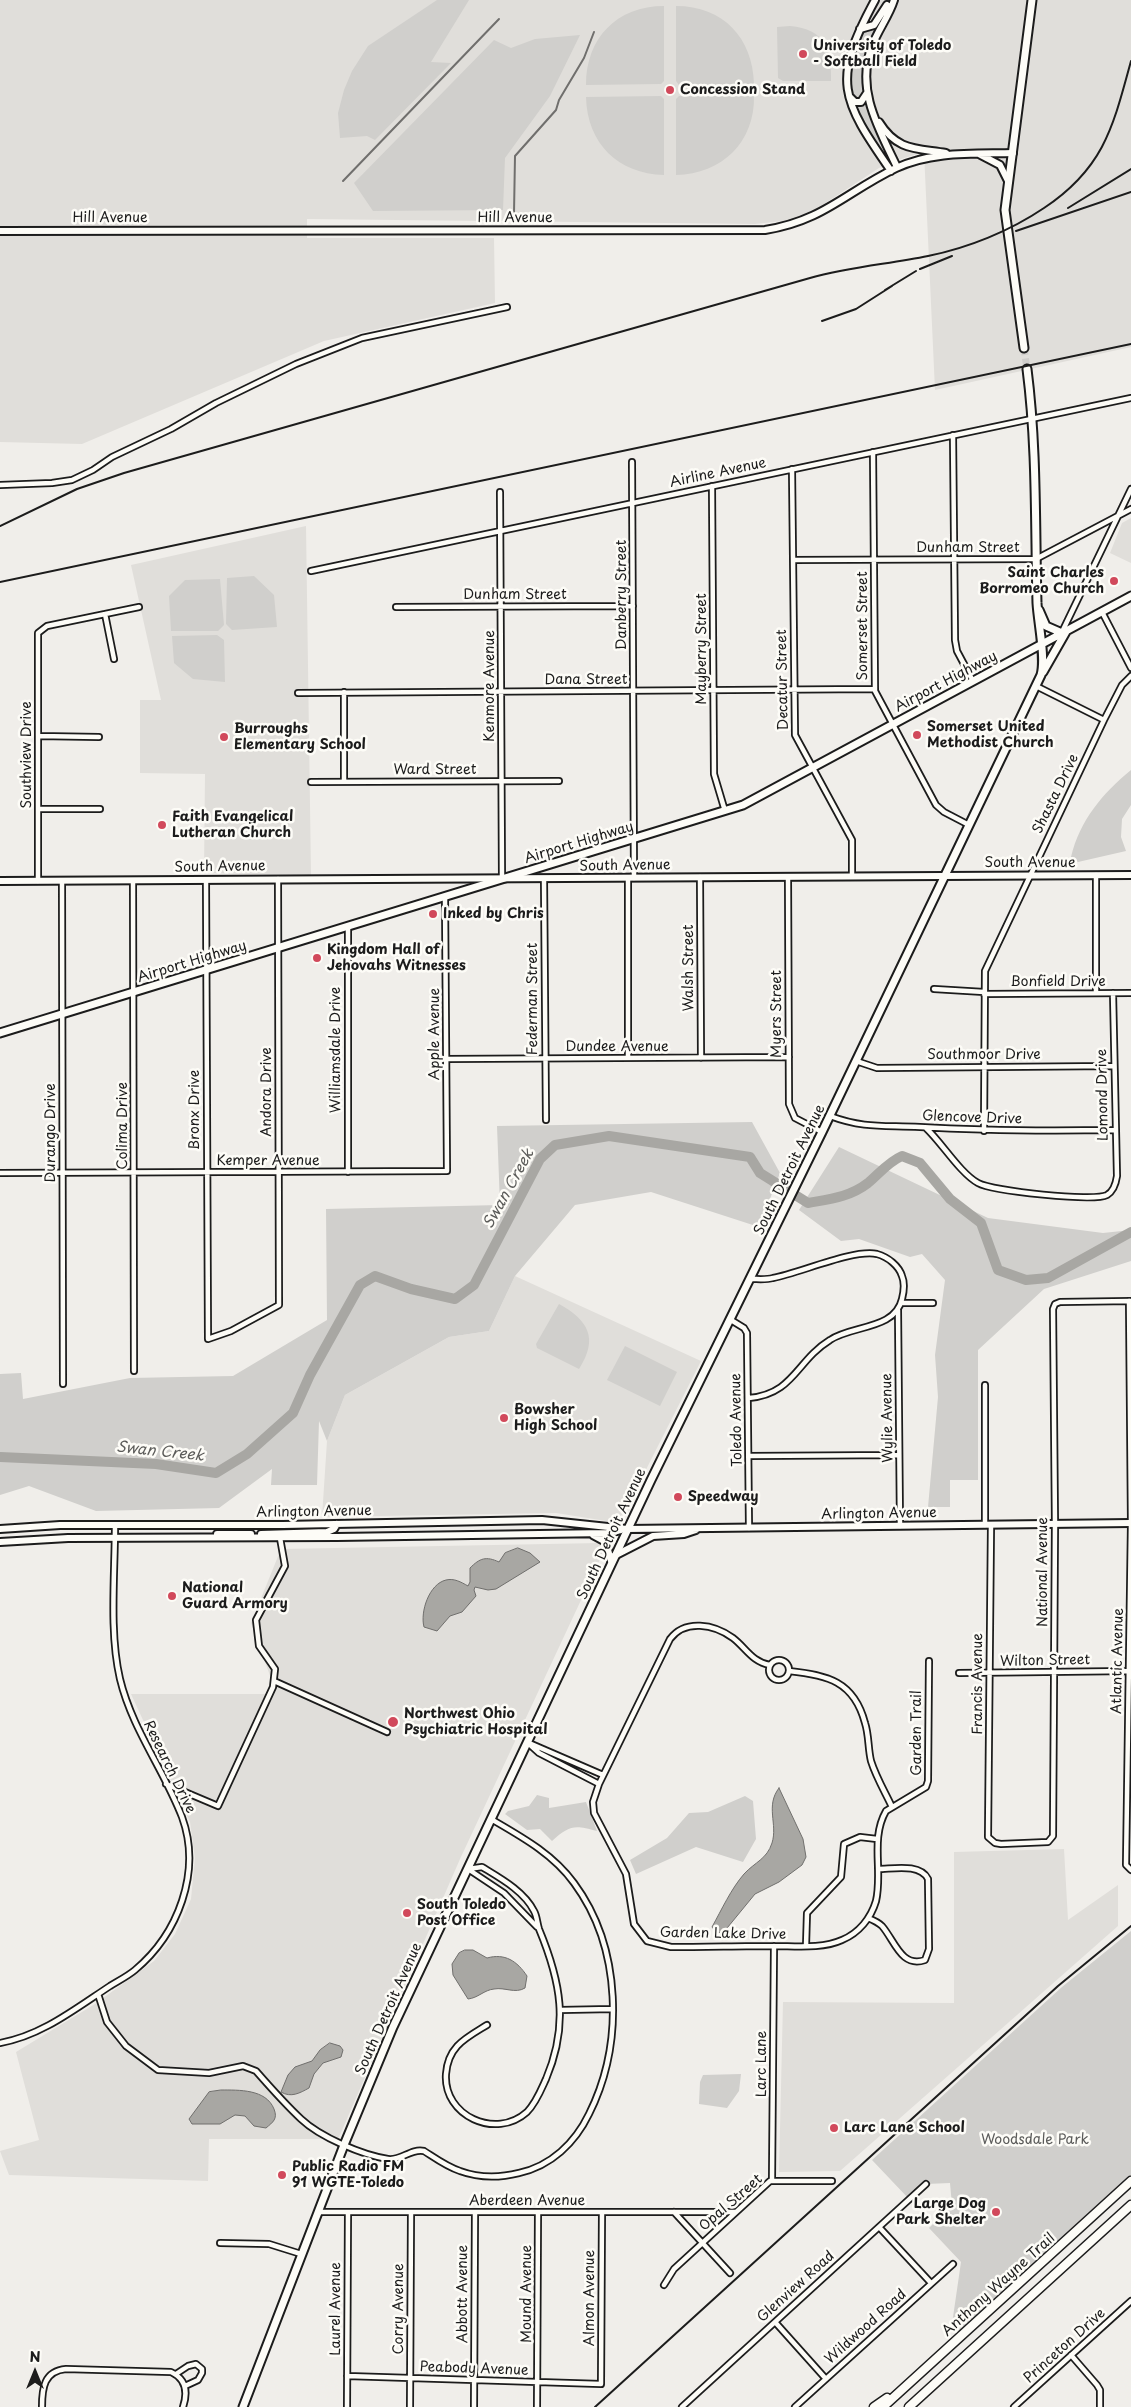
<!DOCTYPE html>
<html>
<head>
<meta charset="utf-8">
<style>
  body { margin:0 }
  #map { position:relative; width:1131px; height:2407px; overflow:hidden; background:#f0eeea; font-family:"Playpen Sans",sans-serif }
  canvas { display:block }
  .north { position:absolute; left:10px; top:2347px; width:50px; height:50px; -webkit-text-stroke:4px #fdfcf7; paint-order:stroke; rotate:0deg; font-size:14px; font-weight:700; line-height:20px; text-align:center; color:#1c1c1c }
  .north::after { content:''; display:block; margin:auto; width:18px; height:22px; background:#1c1c1c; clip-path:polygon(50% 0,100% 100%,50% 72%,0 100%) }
</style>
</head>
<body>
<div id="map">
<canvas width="1131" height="2407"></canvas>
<div class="north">N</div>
</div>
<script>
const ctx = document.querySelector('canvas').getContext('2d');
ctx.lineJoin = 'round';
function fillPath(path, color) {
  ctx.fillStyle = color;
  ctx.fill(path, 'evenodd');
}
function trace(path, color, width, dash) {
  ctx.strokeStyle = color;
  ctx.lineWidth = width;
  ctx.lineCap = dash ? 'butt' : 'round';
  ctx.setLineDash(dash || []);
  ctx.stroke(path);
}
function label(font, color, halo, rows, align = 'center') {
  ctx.font = font + ' "Playpen Sans",sans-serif';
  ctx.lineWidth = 5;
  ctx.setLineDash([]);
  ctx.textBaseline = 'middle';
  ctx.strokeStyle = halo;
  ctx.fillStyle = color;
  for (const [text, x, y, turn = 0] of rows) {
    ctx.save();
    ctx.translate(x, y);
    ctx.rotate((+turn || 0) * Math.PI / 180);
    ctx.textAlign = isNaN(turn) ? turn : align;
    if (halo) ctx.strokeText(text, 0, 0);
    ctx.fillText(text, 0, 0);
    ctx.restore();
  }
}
fillPath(new Path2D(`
  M0 0H1131V347L935 390 924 152 898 160 879 168 821 206 802 215 783 221 755 224 307 219V238H494L495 303 324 341 82 444 0 442Z
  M1131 518V563L1110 553 1122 523Z
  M306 526 311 875 204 873 205 774 140 773V700H161L131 565Z
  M515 1276 701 1361 619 1523 556 1513 322 1517 327 1441 345 1395 449 1337 489 1331Z
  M600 1543 603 1553 460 1859 336 2144 327 2139H209L208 2181 9 2175 0 2151 39 2140 16 2052 95 2004 154 1961 175 1934 191 1899 195 1858 190 1822 131 1694H269L273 1684 251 1623 281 1549Z
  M1064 1849 1068 1920 1118 1885V1926L840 2171 779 2172 783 2002 954 2003V1852Z`), '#e0deda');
fillPath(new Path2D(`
  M437 0H469L431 62 451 63 375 140 367 136 340 138 338 113 344 90 352 71 368 46Z
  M664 6V81L661 84 586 85C586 38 617 6 664 6Z
  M676 6C723 6 753 38 754 84L679 85 676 81Z
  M790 26C825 29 832 50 831 81H783L778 78 777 27Z
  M877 26 868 46 863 64 864 96 857 100 852 96 851 92 853 54 861 33Z
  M580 35 550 96 505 158 503 210 373 211 354 183 494 40 511 48 535 39Z
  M661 96 664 99V175C618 174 587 143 586 97Z
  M679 96H754C755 142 722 174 676 175V99Z
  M865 103 889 156V159L860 117 855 105Z
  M254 576 274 595 277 627 232 630 226 624 227 578Z
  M220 579 224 625 218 631H171L169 596 185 580Z
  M217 635 224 640 225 682 193 679 174 663 172 636Z
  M1131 770V805L1122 819 1121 837 1126 851 1078 862 1071 857C1080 820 1102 794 1131 770Z
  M752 1122 780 1173 759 1227 651 1192 575 1205 515 1276 489 1331 449 1337 345 1395 327 1441 319 1421 317 1485H271L272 1469 219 1508 96 1511 29 1486 0 1495V1374L21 1373 23 1399 130 1378 233 1376 327 1320 326 1209 500 1205 497 1126Z
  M839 1147 988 1218 1103 1233 1131 1230V1261L1044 1289 978 1350V1480H950V1507H928L938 1397 935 1355 945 1280 922 1254 910 1257 859 1239 841 1241 799 1210Z
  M559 1304C588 1320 599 1338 579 1369L537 1348 536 1344Z
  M625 1346 677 1372 660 1406 607 1380Z
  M537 1795 549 1798V1808L586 1802 597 1831C574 1825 570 1825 552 1841L540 1829 527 1830 505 1814 508 1811 529 1806Z
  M745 1796 753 1801 756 1839 743 1862 696 1847 636 1874 630 1860 667 1838 689 1813 708 1812Z
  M1131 1931V2181L962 2336 952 2324 961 2262 929 2228 952 2205 950 2183 926 2184 909 2199 872 2160 1062 1987Z
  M741 2074 739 2091 727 2108 699 2104 700 2082 703 2075Z`), '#d0cfcc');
const water = new Path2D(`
  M518 1548 530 1553 540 1562 496 1589 488 1590 475 1587 474 1590 476 1596 462 1612 450 1616 437 1631 424 1627C420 1612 429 1584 446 1580 454 1578 461 1582 468 1586L470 1582V1568C480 1558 486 1556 499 1562L505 1553Z
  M779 1788 803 1839 806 1857 802 1865 779 1882 755 1894 723 1933 716 1932 712 1927C722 1909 731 1889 744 1874 755 1862 767 1859 772 1843 778 1824 765 1806 779 1788Z
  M465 1950H473L487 1958C505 1953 517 1961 527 1976L525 1988C515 1994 505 1987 494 1989 484 1990 478 1998 468 1999L453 1975 452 1964 459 1953Z
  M330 2043 340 2046 343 2050 341 2057 323 2063 314 2074 309 2088C300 2093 291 2098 281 2092L288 2075 295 2067 312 2061 320 2050Z
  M221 2090C239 2090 266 2089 274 2109 278 2119 273 2122 266 2128L254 2126 245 2116 235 2115 220 2124H192L189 2119 209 2092Z`);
fillPath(water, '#a8a7a3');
trace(water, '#706f6d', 1);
trace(new Path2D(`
  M343 181 499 19
  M514 213 515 156 556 110 559 100 584 58 594 32`), '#706f6d', 2);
trace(new Path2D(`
  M0 1457 156 1464 216 1473 247 1454 293 1413 310 1375 360 1285 375 1276 411 1289 455 1299 474 1285 540 1159 555 1145 609 1136 750 1157 760 1173 808 1203C830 1199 850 1197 868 1183 879 1174 888 1162 902 1156L920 1163 950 1199 981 1223 998 1270 1026 1280 1048 1278 1131 1232`), '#a8a7a3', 10);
trace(new Path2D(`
  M1024 348 1027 369`), '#d0cecb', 7, [7, 3.5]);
const street = new Path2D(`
  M953 435 955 640 957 651 973 681
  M873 452 875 691 936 805 944 812 969 825
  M632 462 634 878
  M792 469 795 735 852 840V876
  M0 485 52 483 72 480 93 470 112 457 171 429 216 403 296 364 362 338 507 307
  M712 486 714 774 725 811
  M500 492 502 879
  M793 560 1036 559 1131 509
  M311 571 1131 398
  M396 607 633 606
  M1102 612 1131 668
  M105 614 114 659
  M1062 632 1131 489
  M1036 686 1104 720
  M344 692V782
  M298 693 875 689
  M38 736 99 737
  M311 782 559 781
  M38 809H100
  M1096 875V993
  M700 877 701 1058
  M788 877 789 1104 795 1118 822 1132
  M628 878V1058
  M544 879 546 1120
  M206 880 208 1339 231 1331 279 1305 278 879
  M38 881V633L47 626 139 607
  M62 881 63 1384
  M133 881 134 1371
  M348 928V1172
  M934 989 984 992
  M984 994 1131 993
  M446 1059 789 1057
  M856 1061 877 1068 1114 1066
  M830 1116C865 1129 885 1125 920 1127 986 1131 1049 1131 1115 1130
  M926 1128C942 1143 960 1173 978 1183 992 1191 1094 1202 1107 1195 1114 1191 1116 1183 1117 1176L1113 993
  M984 1131 985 971 1104 720 1122 685 1131 676
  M0 1173 447 1171 445 898
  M1129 1301 1131 1523 1126 1865 1131 1870
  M901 1303H933
  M898 1310 900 1526
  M731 1320 744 1328 747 1333 749 1528
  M985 1385V1525
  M749 1398C794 1394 796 1361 830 1340 852 1325 895 1330 902 1299 904 1291 905 1283 902 1276 899 1266 888 1257 877 1254 853 1249 800 1273 773 1278 766 1280 758 1279 751 1279
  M749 1456 899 1455
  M991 1525 988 1837 995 1843 1001 1844 1048 1842 1053 1836 1055 1524 1053 1309 1055 1304 1060 1302 1131 1301
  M769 1670a10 10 0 1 1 20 0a10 10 0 1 1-20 0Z
  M770 1665C752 1662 746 1648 733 1638 714 1624 685 1619 670 1639L599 1784 593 1802 594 1813 626 1874 634 1924 647 1941 671 1947C706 1947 740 1946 774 1946 796 1946 822 1949 842 1940 859 1933 871 1918 876 1901 883 1871 870 1839 886 1811L926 1787 928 1781 929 1661
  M789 1671C827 1675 854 1681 865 1723 869 1735 868 1749 871 1761 876 1777 885 1792 892 1807
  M959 1673 1130 1671
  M274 1681 387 1732
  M528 1743 539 1753 599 1784
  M529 1743 603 1775
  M166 1784 218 1806 273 1687 275 1669 259 1646 256 1620 285 1566 280 1538
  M468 1869 482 1867C500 1878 524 1891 534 1911 537 1916 537 1923 539 1929 561 1982 569 2025 546 2079 541 2090 536 2103 527 2112 496 2140 443 2116 446 2074 448 2046 466 2038 487 2025
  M468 1869 504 1893 537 1927
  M868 1918C873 1920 878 1922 882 1926 895 1941 901 1968 925 1960L929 1949 928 1879C920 1863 893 1869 878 1869
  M806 1946 807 1913 841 1877 844 1844 860 1837 877 1839
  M98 1994 107 2022 126 2046 158 2070 209 2073 243 2066 256 2071C270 2087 285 2104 301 2119 320 2137 362 2155 388 2159 401 2161 411 2148 424 2151 435 2158 447 2167 460 2171 479 2178 499 2178 519 2173 551 2166 575 2143 589 2114 624 2044 622 1948 574 1883 553 1854 522 1837 491 1819
  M560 2010 613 2009
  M0 2043C41 2036 75 2009 110 1986 118 1981 128 1976 135 1970 178 1934 202 1872 182 1817 164 1770 132 1729 120 1679 109 1632 115 1574 115 1525
  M770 2181 772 2180 774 1946
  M318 2212H736
  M674 2212 730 2273
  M879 2227 931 2283
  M220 2243 269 2244 301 2254
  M664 2285 674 2269 770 2181H832
  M775 2322 826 2379
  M1071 2355 1097 2385 1100 2390V2407
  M176 2374 188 2366 196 2364 202 2369V2373L198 2380 185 2386
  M347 2376 601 2384 602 2212
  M42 2407C42 2388 44 2371 66 2369L171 2372C186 2379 188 2392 183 2407
  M347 2407 348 2212
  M410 2407 411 2212
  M474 2407 475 2212
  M537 2407 538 2212
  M682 2407 926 2184
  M795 2407 953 2264
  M1014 2407 1131 2301`);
const secondary = new Path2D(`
  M875 0C831 81 841 99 891 171
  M894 0C889 16 878 30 872 46 855 89 879 129 897 167
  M860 29 874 25 887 5
  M850 97 855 102H861L867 93
  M879 122C897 151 916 148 946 153
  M979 154 1000 165 1008 181
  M0 231 765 230C823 221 846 192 896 168 932 151 974 154 1013 153
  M0 881 1131 875
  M0 1529 60 1525H283L542 1520 627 1529 1131 1523
  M217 1534H251
  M261 1534 327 1532 334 1529 337 1524
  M593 1535 606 1542 611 1561
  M0 1542 68 1538 337 1537 607 1533 621 1530
  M614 1556 653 1536 684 1534 696 1530`);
const primary = new Path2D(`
  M1024 348 1005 210 1032 0
  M1039 610 1046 626 1062 633
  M1043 672 1067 630
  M0 1033 743 805 1131 596
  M243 2407 344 2145 393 2027 651 1480 822 1132 1041 675C1046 658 1038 622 1037 603 1035 524 1037 447 1027 369`);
const highway = new Path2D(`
  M874 2407 887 2398
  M883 2407 1131 2181
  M909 2407 1131 2205`);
trace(street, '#1c1c1c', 8);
trace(secondary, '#1c1c1c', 10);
trace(primary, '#1c1c1c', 11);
trace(highway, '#1c1c1c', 11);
trace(street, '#fdfcf7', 4.5);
trace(secondary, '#fdfcf7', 6);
trace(primary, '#fdfcf7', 7);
trace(highway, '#fdfcf7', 8);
trace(new Path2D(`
  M1068 208 1131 169
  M1016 231 1131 192
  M920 269 952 256
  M885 290 916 271
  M822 321 856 309 892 286
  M0 526 77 489 124 473C353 406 582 342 810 278 849 267 889 264 928 256 968 248 1010 231 1044 208 1104 168 1113 127 1131 61
  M0 582 1131 344
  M595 2407 1058 1986 1131 1926`), '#1c1c1c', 2);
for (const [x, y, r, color] of [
  [803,54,5,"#d1495b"],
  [670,90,5,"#d1495b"],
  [1114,581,5,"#d1495b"],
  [917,735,5,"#d1495b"],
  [224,737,5,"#d1495b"],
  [162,825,5,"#d1495b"],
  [433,914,5,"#d1495b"],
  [317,958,5,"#d1495b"],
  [504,1418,5,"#d1495b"],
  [678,1497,5,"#d1495b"],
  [172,1596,5,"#d1495b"],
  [393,1722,6,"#d1495b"],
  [407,1913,5,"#d1495b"],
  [834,2128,5,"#d1495b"],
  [282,2175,5,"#d1495b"],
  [996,2212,5,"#d1495b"]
]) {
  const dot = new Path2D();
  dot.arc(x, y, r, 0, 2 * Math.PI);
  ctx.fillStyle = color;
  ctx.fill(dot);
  trace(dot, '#fdfcf7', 2);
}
label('bold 14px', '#1c1c1c', '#fdfcf7', [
  ["University of Toledo",813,46],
  ["- Softball Field",813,62],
  ["Concession Stand",680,90],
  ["Saint Charles",1104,573,"right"],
  ["Borromeo Church",1104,589,"right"],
  ["Somerset United",927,727],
  ["Methodist Church",927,743],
  ["Burroughs",234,729],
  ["Elementary School",234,745],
  ["Faith Evangelical",172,817],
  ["Lutheran Church",172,833],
  ["Inked by Chris",443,914],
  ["Kingdom Hall of",327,950],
  ["Jehovahs Witnesses",327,966],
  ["Bowsher",514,1410],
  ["High School",514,1426],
  ["Speedway",688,1497],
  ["National",182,1588],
  ["Guard Armory",182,1604],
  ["Northwest Ohio",404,1714],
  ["Psychiatric Hospital",404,1730],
  ["South Toledo",417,1905],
  ["Post Office",417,1921],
  ["Larc Lane School",844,2128],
  ["Public Radio FM",292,2167],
  ["91 WGTE-Toledo",292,2183],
  ["Large Dog",986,2204,"right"],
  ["Park Shelter",986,2220,"right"]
], 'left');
label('14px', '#1c1c1c', '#fdfcf7', [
  ["Hill Avenue",110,218],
  ["Hill Avenue",515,218],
  ["Airline Avenue",718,473,-12],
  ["Dunham Street",968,548],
  ["Dunham Street",515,595],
  ["Danberry Street",622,595,-90],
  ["Somerset Street",863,626,-90],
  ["Mayberry Street",702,649,-90],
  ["Dana Street",586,680],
  ["Decatur Street",783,680,-91],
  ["Airport Highway",946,682,-28],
  ["Kenmore Avenue",490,686,-90],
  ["Southview Drive",27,755,-90],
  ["Ward Street",435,770],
  ["Shasta Drive",1056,794,-64],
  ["Airport Highway",579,843,-17],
  ["South Avenue",1030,863],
  ["South Avenue",625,866,-1],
  ["South Avenue",220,867,-1],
  ["Airport Highway",192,962,-17],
  ["Walsh Street",689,968,-90],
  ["Bonfield Drive",1058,982],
  ["Federman Street",533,999,-90],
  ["Myers Street",777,1014,-90],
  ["Apple Avenue",435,1034,-90],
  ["Dundee Avenue",617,1047],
  ["Williamsdale Drive",336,1050,-90],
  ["Southmoor Drive",984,1055],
  ["Andora Drive",267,1092,-90],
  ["Lomond Drive",1103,1095,-91],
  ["Bronx Drive",195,1110,-90],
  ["Glencove Drive",972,1118,2],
  ["Colima Drive",123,1126,-90],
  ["Durango Drive",51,1133,-90],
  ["Kemper Avenue",268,1161],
  ["South Detroit Avenue",790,1170,-64],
  ["Wylie Avenue",888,1418,-91],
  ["Toledo Avenue",737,1420,-91],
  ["Arlington Avenue",314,1512,-1],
  ["Arlington Avenue",879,1514,-1],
  ["South Detroit Avenue",612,1534,-65],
  ["National Avenue",1043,1572,-90],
  ["Wilton Street",1045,1661,-1],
  ["Atlantic Avenue",1118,1661,-89],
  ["Francis Avenue",978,1684,-90],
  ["Garden Trail",917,1733,-90],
  ["Research Drive",169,1767,64],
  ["Garden Lake Drive",723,1934,1],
  ["South Detroit Avenue",389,2009,-66],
  ["Larc Lane",762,2064,-90],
  ["Aberdeen Avenue",527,2201],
  ["Opal Street",731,2203,-41],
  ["Anthony Wayne Trail",999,2285,-42],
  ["Glenview Road",796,2287,-42],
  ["Abbott Avenue",463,2294,-90],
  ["Mound Avenue",527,2294,-90],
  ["Almon Avenue",590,2298,-90],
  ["Laurel Avenue",336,2309,-90],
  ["Corry Avenue",399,2309,-90],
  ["Wildwood Road",866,2327,-42],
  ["Princeton Drive",1065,2346,-42],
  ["Peabody Avenue",474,2369,2]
]);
label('14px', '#5b5b5a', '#fdfcf7', [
  ["Woodsdale Park",1035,2140]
]);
label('italic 15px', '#5b5b59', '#fdfcf7', [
  ["Swan Creek",509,1189,-61],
  ["Swan Creek",160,1452,6]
]);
</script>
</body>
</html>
